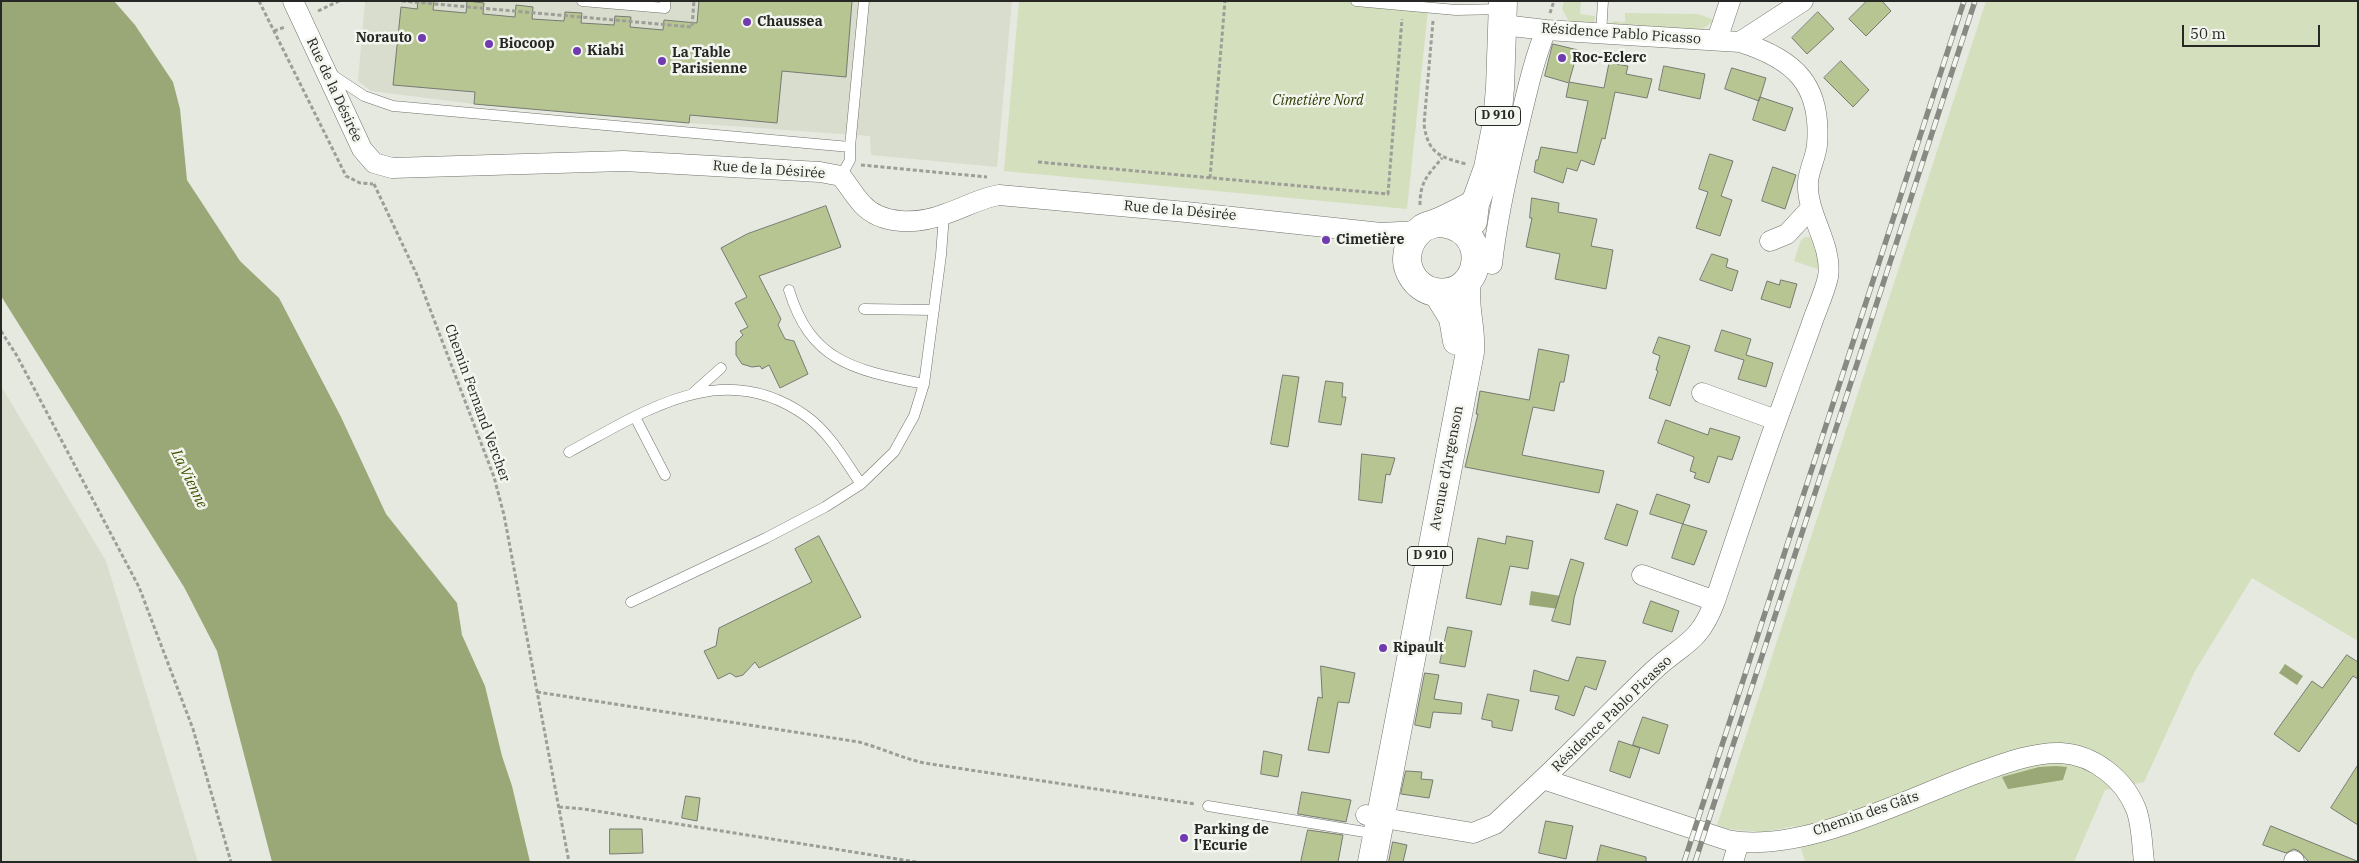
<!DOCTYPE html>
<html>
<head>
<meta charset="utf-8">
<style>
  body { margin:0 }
  #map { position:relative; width:2359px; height:863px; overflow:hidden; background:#e6e9e0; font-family:"IBM Plex Serif",serif }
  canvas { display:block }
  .frame { position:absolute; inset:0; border:2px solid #272825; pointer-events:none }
  .scale { position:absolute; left:2182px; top:25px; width:138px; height:22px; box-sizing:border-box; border:2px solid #272825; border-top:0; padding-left:6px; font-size:15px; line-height:18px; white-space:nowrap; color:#272825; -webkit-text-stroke:4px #f3f6ee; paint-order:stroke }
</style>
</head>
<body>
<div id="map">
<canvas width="2359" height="863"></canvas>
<div class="frame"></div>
<div class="scale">50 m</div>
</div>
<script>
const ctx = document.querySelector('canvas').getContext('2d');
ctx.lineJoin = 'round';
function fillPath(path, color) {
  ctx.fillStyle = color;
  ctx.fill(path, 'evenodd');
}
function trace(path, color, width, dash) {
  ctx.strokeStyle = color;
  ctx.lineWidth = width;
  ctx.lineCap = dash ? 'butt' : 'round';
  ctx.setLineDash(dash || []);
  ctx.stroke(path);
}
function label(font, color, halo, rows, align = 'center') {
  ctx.font = font + ' "IBM Plex Serif",serif';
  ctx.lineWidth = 5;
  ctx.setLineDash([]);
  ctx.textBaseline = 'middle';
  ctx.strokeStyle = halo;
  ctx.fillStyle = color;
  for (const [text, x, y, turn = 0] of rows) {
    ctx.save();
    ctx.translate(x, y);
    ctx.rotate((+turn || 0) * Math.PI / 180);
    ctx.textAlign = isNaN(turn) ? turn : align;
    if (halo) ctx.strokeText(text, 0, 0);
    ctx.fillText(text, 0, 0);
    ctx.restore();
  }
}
fillPath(new Path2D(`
  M365 1H1012L997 167 871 155 870 136 689 123 474 104 371 91 358 81Z
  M1 386 106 561 198 862H1Z`), '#d8ddce');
fillPath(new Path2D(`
  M1019 1H1429L1407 209 1004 171Z
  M1564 1H1581L1580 14 1595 16 1594 24 1571 25 1562 9Z
  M1986 1H2358V641L2252 578 2195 671 2144 782 2105 790 2074 862H1805L1795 826 1763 832 1716 828Z
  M1625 13 1698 14 1715 20 1700 31 1612 27 1613 21 1625 22Z
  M1805 237H1810L1813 241 1823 271 1794 261 1801 240Z`), '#d4dfbd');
fillPath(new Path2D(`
  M1 1H114L135 25 173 82 180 109 187 180 240 261 279 298 341 417 386 514 457 603 462 635 485 686 502 756 512 786 530 862H272L217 651 184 587 1 296Z
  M1531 591 1561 596 1559 609 1529 605Z
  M2285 664 2303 676 2297 685 2279 673Z
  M2056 766 2067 767 2063 780 2008 789 2002 777 2039 767Z`), '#9aa776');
const building = new Path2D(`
  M418 1H434L433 10 466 13 467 1 484 3 483 14 515 17 516 5 533 7 532 19 564 21 565 12 582 13 581 23 614 25 615 16 631 17 630 27 663 30 664 20 697 23 699 1H852L846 77 782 71 777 123 690 115 689 123 474 104 475 92 393 85 401 7 417 9Z
  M1867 1H1882L1891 11 1866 36 1849 19Z
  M1818 12 1834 29 1807 54 1792 38Z
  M1553 44 1578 50 1569 82 1604 88 1609 63 1628 66 1626 74 1652 79 1647 98 1615 92 1605 139 1602 138 1594 165 1581 160 1577 171 1567 168 1563 183 1534 172 1536 160H1538L1541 147 1577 153 1588 101 1566 97 1569 83 1545 76Z
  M1841 61 1869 90 1853 107 1824 78Z
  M1664 66 1705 74 1700 99 1659 90Z
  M1732 68 1766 78 1759 101 1725 89Z
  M1760 97 1793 108 1785 131 1753 120Z
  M1710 154 1733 161 1721 196 1732 200 1720 236 1696 228 1708 192 1699 189Z
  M1773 167 1796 175 1785 209 1762 201Z
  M1532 198 1559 203 1558 212 1597 219 1591 246 1613 250 1606 289 1555 279 1560 254 1526 247 1532 218H1530Z
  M826 206 841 247 759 276 781 319 778 325 785 339 794 341 808 374 780 388 769 365 762 369 760 366 752 367 742 364 736 355V342L743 335 740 331 748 327 735 303 747 297 721 248 747 234Z
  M1712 254 1728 259 1726 267 1738 271 1732 291 1700 280Z
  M1781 280 1797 284 1790 308 1761 299 1767 281 1779 285Z
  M1722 330 1751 339 1746 355 1773 363 1766 387 1738 379 1744 360 1715 351Z
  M1659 337 1690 346 1670 406 1649 398 1658 371 1656 370 1660 356 1653 353Z
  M1539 349 1569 355 1564 382H1560L1554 411 1533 407 1522 455 1604 471 1599 493 1465 467 1478 414H1476L1480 391 1529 400Z
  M1283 375 1299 377 1288 447 1271 444Z
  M1326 381 1343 383 1342 397H1346L1341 425 1319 422Z
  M1666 420 1708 435 1710 428 1740 437 1732 460 1718 456 1709 483 1694 478 1696 473 1690 471 1694 457 1658 443Z
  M1362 454 1395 458 1390 475 1386 474 1382 503 1359 500Z
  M1657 494 1690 505 1683 524 1650 514Z
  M1617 504 1638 511 1627 546 1605 539Z
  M1683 524 1707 531 1694 565 1672 558Z
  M819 536 861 617 759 668 755 662 743 675 736 677 730 673 718 679 704 651 716 646 719 628 812 582 795 549Z
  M1507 536 1533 541 1528 569 1510 566 1501 605 1466 598 1478 538 1505 544Z
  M1571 559 1584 563 1574 598 1570 625 1552 621Z
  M1651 601 1679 611 1672 632 1643 623Z
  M1448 627 1472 631 1465 667 1440 663Z
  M2347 655 2358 662V679L2353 676 2299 752 2274 734 2312 681 2322 688Z
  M1577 657 1606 661 1596 690 1585 686 1574 716 1555 709 1559 696 1530 691 1534 670 1568 681Z
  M1321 666 1355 673 1349 703 1338 702 1329 753 1308 750 1318 697 1322 698Z
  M1425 673 1439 675 1434 699 1462 703 1461 714 1433 712 1430 728 1415 725Z
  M1488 694 1519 700 1512 731 1492 727V721L1482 719Z
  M1643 717 1668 725 1659 754 1633 745Z
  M1619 741 1640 748 1630 778 1610 771Z
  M1264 751 1282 755 1278 777 1261 774Z
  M2358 765V825L2331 808Z
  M1406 771 1422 772 1421 779 1433 780 1429 798 1401 794Z
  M1302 792 1351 800 1346 822 1298 814Z
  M686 796 700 798 697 821 682 818Z
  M1546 821 1573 826 1566 859 1539 853Z
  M2271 826 2357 861 2356 862H2309L2299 851 2294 849 2286 853 2263 845Z
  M610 829H642L643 853 610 854Z
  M1308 830 1343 835 1338 862H1301Z
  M1393 842 1407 845 1403 862H1389Z
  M1601 845 1646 857V862H1597Z`);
fillPath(building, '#b6c592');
trace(building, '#777a72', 1);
const lane = new Path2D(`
  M582 1 665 8V1
  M1356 1 1456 10 1503 9
  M1601 34 1603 1
  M331 74 364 96 393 106 850 147V160L841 176
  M850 147 864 1
  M789 290C811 363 856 370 924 384
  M864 309 934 310
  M693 393 721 368
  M635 417 665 475
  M569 452C644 412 722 356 806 416 829 432 845 461 861 484
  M631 602 766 538 825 507 861 484 894 452 914 416 924 384 941 255 944 215
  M1208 806 1377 834`);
const street = new Path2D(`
  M293 1 362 149 374 163 392 168 624 161 820 172 841 176C848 185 854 195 862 204 882 226 919 224 945 214 964 208 980 198 999 195L1186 212 1381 233 1419 231
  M1503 25 1546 30 1740 42 1803 1
  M1717 40 1730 1
  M1770 241 1787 234 1811 208
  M1492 264C1497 218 1507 174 1518 129 1526 96 1533 62 1546 30
  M1702 393 1776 420
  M1642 575 1715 601
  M1543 779C1580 744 1616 706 1653 671 1683 643 1699 644 1715 601 1738 533 1760 465 1785 398 1794 372 1804 346 1813 320 1818 306 1825 291 1828 277 1833 244 1806 215 1808 182 1809 169 1816 157 1817 145 1822 84 1794 59 1740 42
  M1366 815 1473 833 1495 824 1543 779 1727 840C1802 855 1910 797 1980 772 2005 763 2034 752 2061 753 2094 755 2124 779 2136 809 2142 825 2142 845 2144 862
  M1733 862 1739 842
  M2294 862V861`);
const primary = new Path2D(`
  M1473 221 1475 204 1488 168 1497 122 1500 88 1503 1
  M1437 223C1493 224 1484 299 1436 292 1425 291 1415 283 1410 272 1403 257 1409 238 1423 228 1428 225 1435 224 1441 221 1452 216 1463 210 1475 204
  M1437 292 1453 318 1457 341
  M1372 862 1470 352C1472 327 1463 307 1467 282`);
trace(lane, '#6f726a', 11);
trace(street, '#6f726a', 21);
trace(primary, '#6f726a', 29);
trace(new Path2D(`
  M259 1 346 176 360 183 373 184
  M402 1 692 27 694 1
  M318 11 339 1
  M1550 13 1554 1
  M1433 21 1424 124C1428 154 1440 157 1466 164
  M274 31 285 27
  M1038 162 1388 194 1402 19
  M861 165 987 177
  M1210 178 1225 1
  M374 184 417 275 494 477 504 515 569 862
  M1420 205C1420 182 1427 176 1442 158
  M1 331 17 356 139 587 193 729 231 862
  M537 692 859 742C881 748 902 758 924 763L1195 804
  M559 807 584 809 916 862`), '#9c9e97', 3, [4, 2.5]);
trace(lane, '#fff', 10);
trace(street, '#fff', 20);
trace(primary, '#fff', 28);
const rail = new Path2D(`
  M1684 862 1964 1
  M1695 862 1975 1`);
trace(rail, '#878983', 5.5);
trace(rail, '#f3f6ee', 4, [11]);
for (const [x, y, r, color] of [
  [747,22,5,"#713ab1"],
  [422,38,5,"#713ab1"],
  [489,44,5,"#713ab1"],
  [577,51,5,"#713ab1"],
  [1562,58,5,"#713ab1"],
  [662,61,5,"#713ab1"],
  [1326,240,5,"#713ab1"],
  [1383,648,5,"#713ab1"],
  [1184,838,5,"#713ab1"]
]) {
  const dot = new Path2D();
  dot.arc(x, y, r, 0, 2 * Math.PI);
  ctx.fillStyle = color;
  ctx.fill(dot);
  trace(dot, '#f3f6ee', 2);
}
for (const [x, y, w] of [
  [1498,116,45],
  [1430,556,45]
]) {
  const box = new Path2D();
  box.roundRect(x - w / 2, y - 9.5, w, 19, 4);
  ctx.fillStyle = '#f3f6ee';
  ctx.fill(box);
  trace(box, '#272825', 1);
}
label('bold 12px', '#272825', null, [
  ["D 910",1498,116],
  ["D 910",1430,556]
]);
label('bold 14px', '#272825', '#f3f6ee', [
  ["Chaussea",757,22],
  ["Norauto",412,38,"right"],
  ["Biocoop",499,44],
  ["Kiabi",587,51],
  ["La Table",672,53],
  ["Parisienne",672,69],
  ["Roc-Eclerc",1572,58],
  ["Cimetière",1336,240],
  ["Ripault",1393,648],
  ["Parking de",1194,830],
  ["l'Ecurie",1194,846]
], 'left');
label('14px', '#272825', '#f3f6ee', [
  ["Résidence Pablo Picasso",1621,34,4],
  ["Rue de la Désirée",334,90,65],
  ["Rue de la Désirée",769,170,4],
  ["Rue de la Désirée",1180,211,5],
  ["Chemin Fernand Vercher",477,403,70],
  ["Avenue d'Argenson",1447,468,-79],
  ["Résidence Pablo Picasso",1612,714,-44],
  ["Chemin des Gâts",1866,814,-19]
]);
label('italic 14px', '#2e3a00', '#f3f6ee', [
  ["Cimetière Nord",1318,101]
]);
label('italic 15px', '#435200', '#f3f6ee', [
  ["La Vienne",189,479,64]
]);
</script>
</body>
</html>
